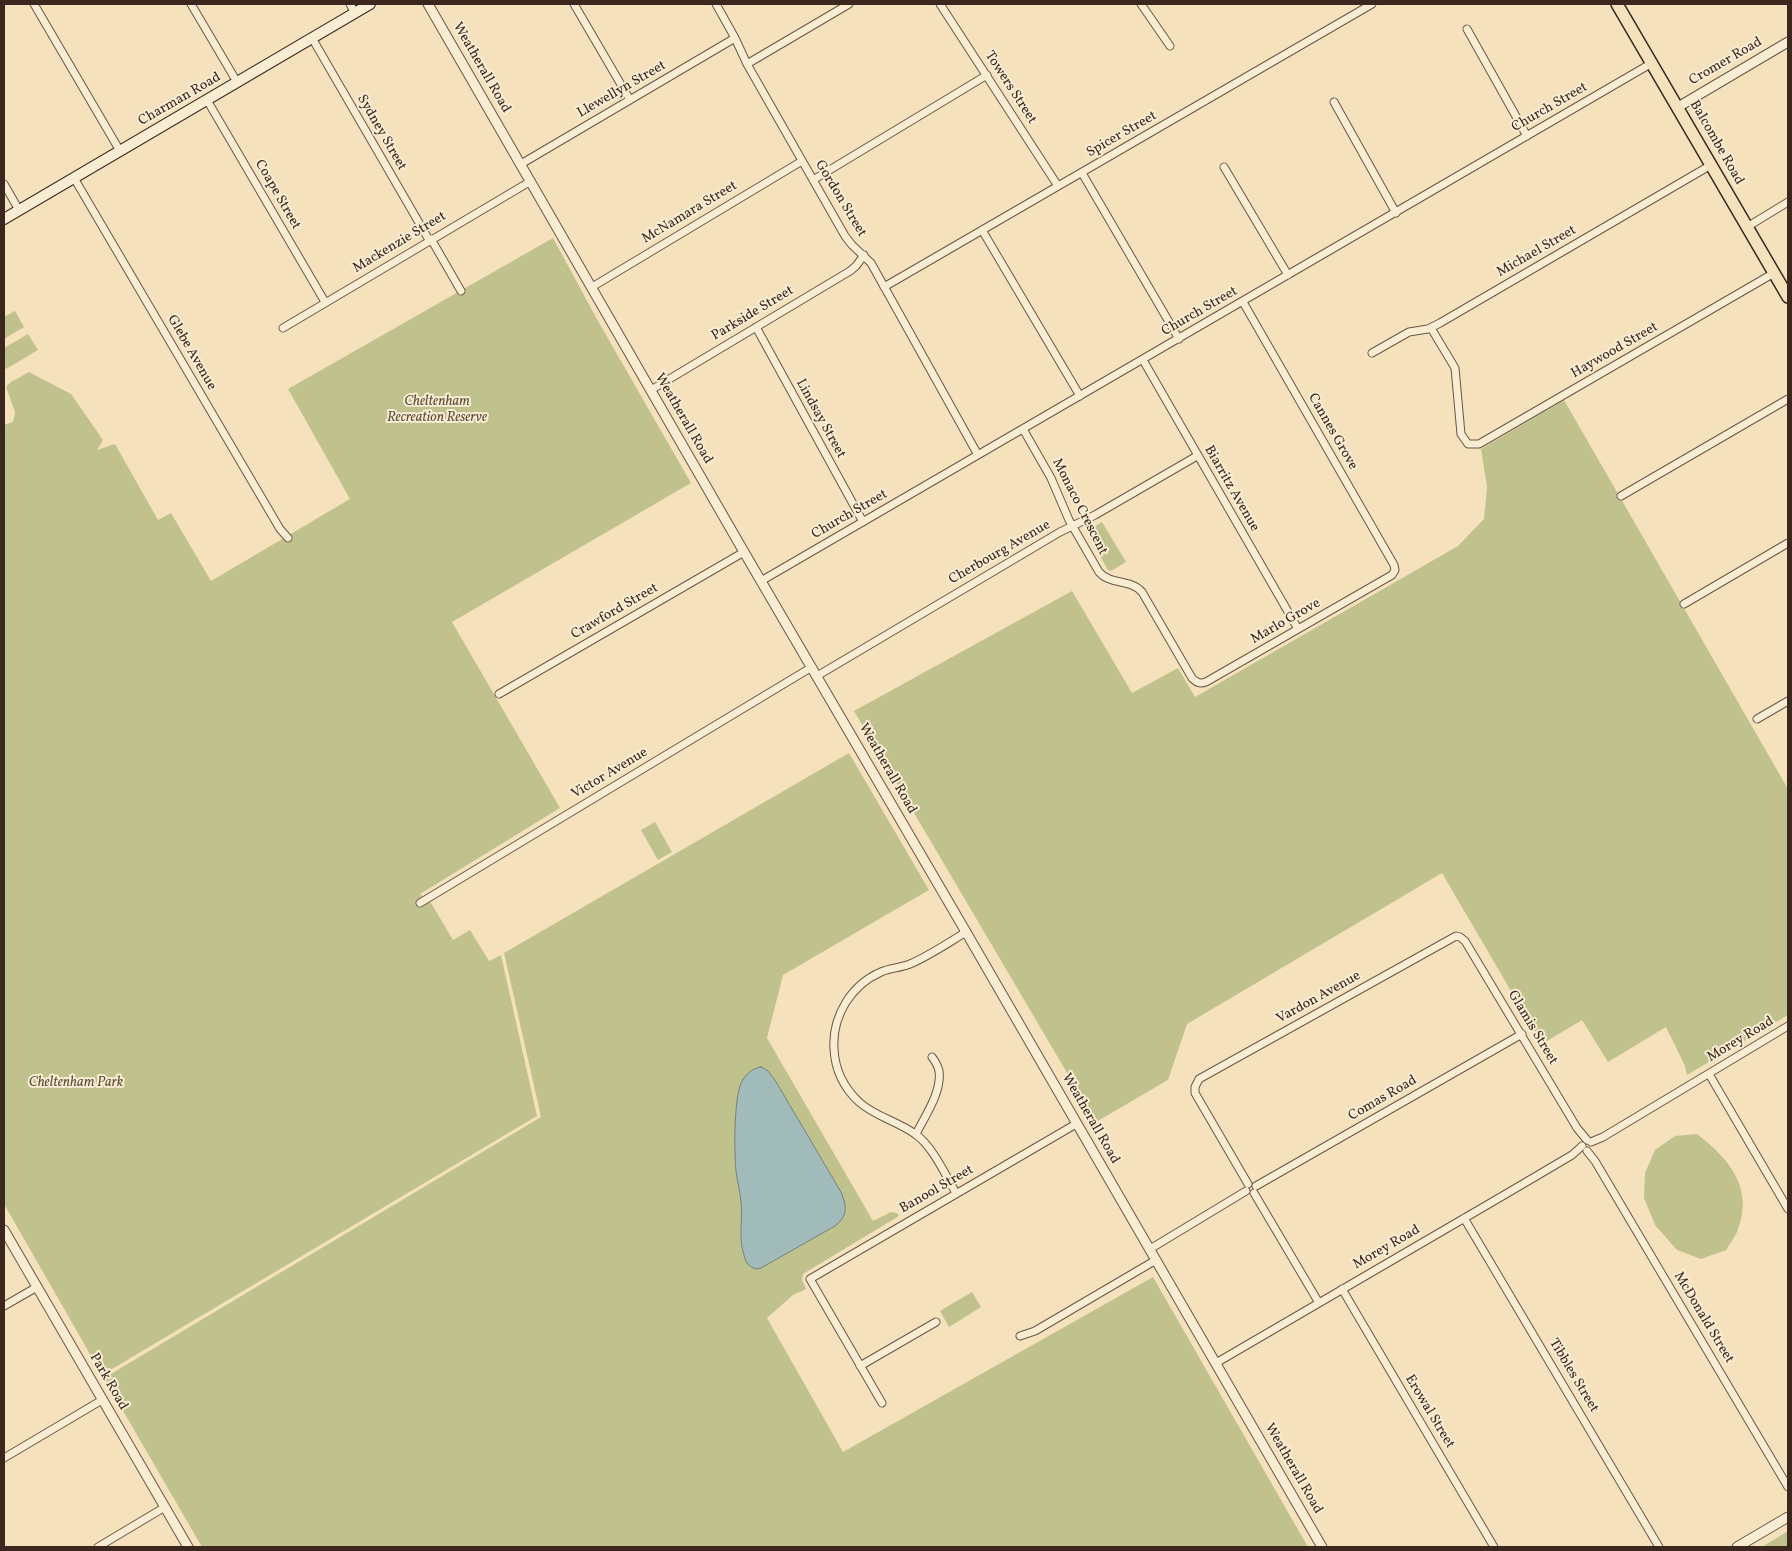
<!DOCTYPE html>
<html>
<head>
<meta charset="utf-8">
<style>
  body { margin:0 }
  #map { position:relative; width:1792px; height:1551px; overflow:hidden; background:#f5e1bc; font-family:Vollkorn,serif }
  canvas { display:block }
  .frame { position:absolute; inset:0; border:5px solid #3c271e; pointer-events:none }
</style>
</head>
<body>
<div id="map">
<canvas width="1792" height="1551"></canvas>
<div class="frame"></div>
</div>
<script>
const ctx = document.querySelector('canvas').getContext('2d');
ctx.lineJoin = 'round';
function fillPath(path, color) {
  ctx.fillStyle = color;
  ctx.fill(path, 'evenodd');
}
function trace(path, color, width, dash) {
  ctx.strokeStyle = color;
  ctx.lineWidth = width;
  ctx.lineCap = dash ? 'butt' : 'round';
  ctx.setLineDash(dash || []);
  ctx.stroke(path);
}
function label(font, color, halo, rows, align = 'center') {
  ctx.font = font + ' Vollkorn,serif';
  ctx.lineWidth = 4;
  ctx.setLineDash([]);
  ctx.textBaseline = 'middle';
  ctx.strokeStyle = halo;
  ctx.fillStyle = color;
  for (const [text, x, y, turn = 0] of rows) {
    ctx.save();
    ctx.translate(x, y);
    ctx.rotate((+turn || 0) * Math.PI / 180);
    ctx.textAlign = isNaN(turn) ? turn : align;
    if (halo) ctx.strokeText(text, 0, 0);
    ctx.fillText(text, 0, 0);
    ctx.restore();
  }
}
fillPath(new Path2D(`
  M553 238 598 321 691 483 452 622 560 808 420 894 431 903 453 940 470 930 489 961 501 955 537 1116 102 1375 4 1204V425L13 422 15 412 6 387 11 382 29 372 71 394 103 440 97 450 115 444 158 520 171 513 211 581 350 499 288 389Z
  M15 311 24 327 4 339V317Z
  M28 334 38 350 6 369 4 366V348Z
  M1564 400 1788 789V1015L1687 1075 1685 1066 1666 1027 1608 1062 1582 1020 1542 1044 1442 873 1187 1024 1168 1080 1096 1122 854 711 1072 591 1132 693 1178 668 1195 697 1458 546 1484 519 1487 487 1481 449Z
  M1102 522 1126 562 1111 571 1108 570 1088 534 1089 530Z
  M849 753 929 890 783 975 767 1038 873 1221 891 1212 897 1213 899 1216 803 1274 802 1280 806 1289 793 1295 767 1318 843 1452 1153 1277 1308 1547H202L104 1378 541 1117 504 953Z
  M655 822 672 852 658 860 641 830Z
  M1697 1134C1727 1157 1753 1186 1739 1226 1737 1235 1730 1243 1726 1250L1701 1259 1677 1250 1655 1225 1644 1198 1645 1173 1655 1150 1675 1136Z
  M972 1292 981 1307 949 1327 940 1311Z
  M1788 1531V1547H1762Z`), '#c0c28d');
const water = new Path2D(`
  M761 1067 767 1070 775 1080 841 1192C847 1206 848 1216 835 1226L761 1268 756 1269C749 1267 745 1262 744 1255 738 1237 743 1219 741 1202 740 1191 737 1181 736 1171 734 1153 734 1099 741 1083 745 1075 752 1068 761 1067Z`);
fillPath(water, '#a0bbba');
trace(water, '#78807c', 1);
const minor = new Path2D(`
  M34 4 120 151
  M191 4 237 82
  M350 4 355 13
  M574 4 630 100
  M716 4 735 38 747 64 845 236 852 245 871 263 978 455
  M940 4 1058 186
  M1141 4 1170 46
  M1467 29 1527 136
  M312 38 429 240
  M747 64 849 4
  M207 100 325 302
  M1334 102 1396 213
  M521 164 735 38
  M1224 167 1288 275
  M1082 173 1179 339
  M74 178 280 529 288 538
  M813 180 987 75
  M4 184 19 210
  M1747 227 1788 202
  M982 230 1080 396
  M431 239 461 291
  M592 287 802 161
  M884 287 1372 4
  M756 327 863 522
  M283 328 531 181
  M1431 328 1455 368 1461 434 1468 444H1479L1774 273
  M1372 353 1409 332 1428 329 1440 323 1711 165
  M1143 360 1298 629
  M651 390 850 271 856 266 864 255
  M1023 429 1051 478 1069 520 1099 572C1110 585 1131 579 1142 592L1192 678C1197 683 1200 684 1206 682L1392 575 1395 570 1394 565 1243 302
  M1621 496 1788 399
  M761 581 1652 63
  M1684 604 1788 543
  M817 676 1060 532 1095 515 1197 456
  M499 694 744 552
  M1757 719 1788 701
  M420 903 812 667
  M1709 1074 1788 1209
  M916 1134C925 1116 942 1092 939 1071 938 1066 935 1061 932 1057
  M1591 1142 1603 1137 1788 1026
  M1587 1151 1595 1161 1788 1487
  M1248 1184 1195 1093V1087L1199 1079 1456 936 1460 937 1465 941 1577 1128 1587 1140
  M1256 1186 1522 1034
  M956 1193C946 1176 932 1145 915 1134 897 1121 876 1117 859 1102 844 1088 835 1069 834 1049 832 1016 851 985 881 972 890 968 900 968 910 964 929 956 948 943 966 932
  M1254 1193 1319 1303
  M1464 1218 1659 1547
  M1150 1249 1246 1191
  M1342 1289 1494 1547
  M4 1306 37 1287
  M1020 1336 1035 1331 1156 1260
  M1216 1363 1511 1191 1572 1155 1582 1146
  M860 1366 936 1322
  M882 1403 810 1279 1076 1124
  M4 1458 102 1400
  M98 1547 165 1507`);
const tertiary = new Path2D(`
  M428 4 744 552 966 932 1322 1547
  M1678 107 1788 42
  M4 1230 188 1547
  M1737 1547 1788 1517`);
const secondary = new Path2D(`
  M4 219 370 4`);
const primary = new Path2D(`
  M1617 4 1788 297`);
trace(minor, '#6a5646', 9);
trace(tertiary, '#6a5646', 11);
trace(secondary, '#3c271e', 12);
trace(primary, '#3c271e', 14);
trace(minor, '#f8ecd3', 7);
trace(tertiary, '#f8ecd3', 9);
trace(secondary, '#f8ecd3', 10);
trace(primary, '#f5e1bc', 11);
label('14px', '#3c271e', '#f8ecd3', [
  ["Cromer Road",1726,62,-30],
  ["Weatherall Road",481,68,60],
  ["Towers Street",1010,88,57],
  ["Llewellyn Street",622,90,-30],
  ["Charman Road",180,100,-30],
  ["Church Street",1550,108,-30],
  ["Sydney Street",381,133,60],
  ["Spicer Street",1122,135,-30],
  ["Balcombe Road",1716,143,60],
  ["Coape Street",277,195,60],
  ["Gordon Street",840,199,59],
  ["McNamara Street",690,213,-31],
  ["Mackenzie Street",400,243,-31],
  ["Michael Street",1537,252,-30],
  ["Church Street",1200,312,-30],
  ["Parkside Street",753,314,-31],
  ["Haywood Street",1615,351,-30],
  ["Glebe Avenue",191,353,60],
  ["Weatherall Road",683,419,60],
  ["Lindsay Street",820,419,61],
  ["Cannes Grove",1332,432,60],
  ["Biarritz Avenue",1231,489,60],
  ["Monaco Crescent",1079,507,63],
  ["Church Street",850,515,-30],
  ["Cherbourg Avenue",1000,553,-30],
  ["Crawford Street",615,612,-30],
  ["Marlo Grove",1286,622,-30],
  ["Weatherall Road",887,769,60],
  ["Victor Avenue",610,774,-31],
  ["Vardon Avenue",1319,998,-29],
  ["Glamis Street",1532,1028,59],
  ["Morey Road",1741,1040,-31],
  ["Comas Road",1383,1099,-30],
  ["Weatherall Road",1090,1119,60],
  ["Banool Street",937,1190,-30],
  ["Morey Road",1387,1248,-30],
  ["McDonald Street",1703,1318,59],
  ["Tibbles Street",1573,1376,59],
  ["Park Road",108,1382,60],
  ["Erowal Street",1429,1412,59],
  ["Weatherall Road",1293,1469,60]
]);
label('italic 14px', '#5d4e3a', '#f8ecd3', [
  ["Cheltenham",437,402],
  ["Recreation Reserve",437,418],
  ["Cheltenham Park",76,1083]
]);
</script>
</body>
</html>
